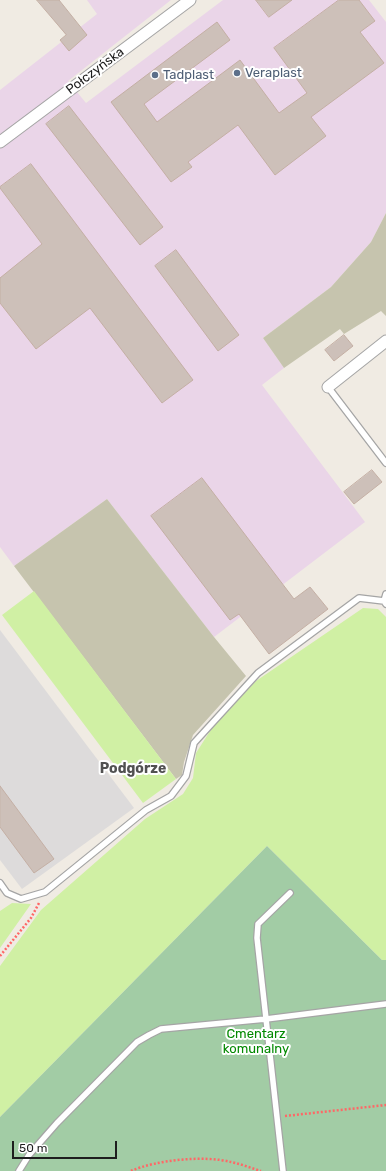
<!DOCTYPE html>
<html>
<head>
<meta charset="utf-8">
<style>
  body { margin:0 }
  #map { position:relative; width:386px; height:1171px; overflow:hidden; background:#f0ebe3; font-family:Rubik,sans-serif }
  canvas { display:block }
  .scale { position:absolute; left:12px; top:1141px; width:105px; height:18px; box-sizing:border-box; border:2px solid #1e1e1e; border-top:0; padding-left:5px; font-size:12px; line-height:14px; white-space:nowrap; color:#1e1e1e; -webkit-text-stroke:3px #fff; paint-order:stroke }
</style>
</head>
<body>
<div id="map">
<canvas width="386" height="1171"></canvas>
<div class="scale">50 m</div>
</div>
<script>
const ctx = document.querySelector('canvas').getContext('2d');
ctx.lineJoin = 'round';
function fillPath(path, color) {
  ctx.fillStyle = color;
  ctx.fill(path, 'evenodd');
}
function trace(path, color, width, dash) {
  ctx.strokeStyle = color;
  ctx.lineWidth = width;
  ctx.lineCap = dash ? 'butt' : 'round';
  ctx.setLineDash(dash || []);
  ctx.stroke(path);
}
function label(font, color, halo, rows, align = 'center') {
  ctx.font = font + ' Rubik,sans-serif';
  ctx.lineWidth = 4;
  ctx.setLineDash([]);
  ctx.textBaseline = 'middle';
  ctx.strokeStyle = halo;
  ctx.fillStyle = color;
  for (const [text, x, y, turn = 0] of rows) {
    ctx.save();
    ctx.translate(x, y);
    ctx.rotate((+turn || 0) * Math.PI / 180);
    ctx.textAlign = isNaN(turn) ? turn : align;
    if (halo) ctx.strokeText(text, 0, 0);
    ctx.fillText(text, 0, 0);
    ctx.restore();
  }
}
fillPath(new Path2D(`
  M0 630 134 808 22 889 0 860Z`), '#dddbdb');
fillPath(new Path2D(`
  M87 0H171L68 81 86 103 223 0H369L386 22V213L371 242 331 287 263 338 284 368 262 385 365 522 214 637 107 499 14 566 0 547V90L97 14Z`), '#ead5e8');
fillPath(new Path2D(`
  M386 213V316L381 311 344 334 340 329 284 368 263 338 331 287 371 242Z
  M107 499 214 637 246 676 193 735 184 762 182 775 176 779 14 566Z`), '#c6c4ae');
fillPath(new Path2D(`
  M34 591 176 779 143 803 2 615Z
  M363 608 378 609 386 617V960H382L267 846 0 1117V966L41 910 145 819 183 794 193 778 196 753 212 728 256 681Z
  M12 903 31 904 0 948V911Z`), '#d0f0a4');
fillPath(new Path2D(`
  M267 846 382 960H386V1171H0V1117Z`), '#a2cca5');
const building = new Path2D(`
  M37 0H59L87 35 69 51 60 40 66 35Z
  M256 0H292L269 17Z
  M339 0H359L375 21 360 32 384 63 311 117 326 136 275 175 238 125 188 162 192 167 171 182 111 102 217 22 230 40 144 104 157 122 240 60 279 113 307 93 274 48Z
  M69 106 163 227 140 245 46 124Z
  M31 164 193 380 162 403 90 308 36 349 0 303V278L42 244 0 188V187Z
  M176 250 239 335 218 351 155 266Z
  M344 335 353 346 334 361 325 350Z
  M372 470 382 482 354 504 344 492Z
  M202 478 294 599 310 587 328 609 269 654 239 614 230 620 151 516Z
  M0 786 54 859 34 873 0 827Z`);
fillPath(building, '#cdc0b9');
trace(building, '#c4afa4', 1);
const lane = new Path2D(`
  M328 387 386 463
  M384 601 386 594
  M0 883 7 893 21 899 45 892 146 810 171 796 186 776 194 743 258 673 359 598 384 601 386 604
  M19 1171 29 1155 57 1123 137 1042 149 1035 161 1029 266 1019 386 1004
  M283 1171 257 938 258 924 290 893`);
const street = new Path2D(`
  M0 142 190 0
  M328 387 386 341`);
trace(lane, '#a5a5a5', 8);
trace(street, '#a5a5a5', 13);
trace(new Path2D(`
  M0 956 31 918 39 903
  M285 1116 386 1105
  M131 1171C156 1160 204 1155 231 1162 241 1164 251 1168 261 1171`), '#ff6766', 2.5, [2, 2]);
trace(lane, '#fff', 5.5);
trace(street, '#fff', 11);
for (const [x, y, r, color] of [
  [237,73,4,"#5c6f8a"],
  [155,75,4,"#5c6f8a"]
]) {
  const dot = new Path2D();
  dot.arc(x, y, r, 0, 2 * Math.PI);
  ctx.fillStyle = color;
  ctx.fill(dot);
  trace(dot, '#fff', 1.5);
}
label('13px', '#1e1e1e', '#fff', [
  ["Połczyńska",95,71,-37]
]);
label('13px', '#4e5e75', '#fff', [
  ["Veraplast",245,73],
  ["Tadplast",163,75]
], 'left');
label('13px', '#028900', '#fff', [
  ["Cmentarz",256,1034],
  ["komunalny",256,1049]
]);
label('bold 14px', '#515151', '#fff', [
  ["Podgórze",133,769]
]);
</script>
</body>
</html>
